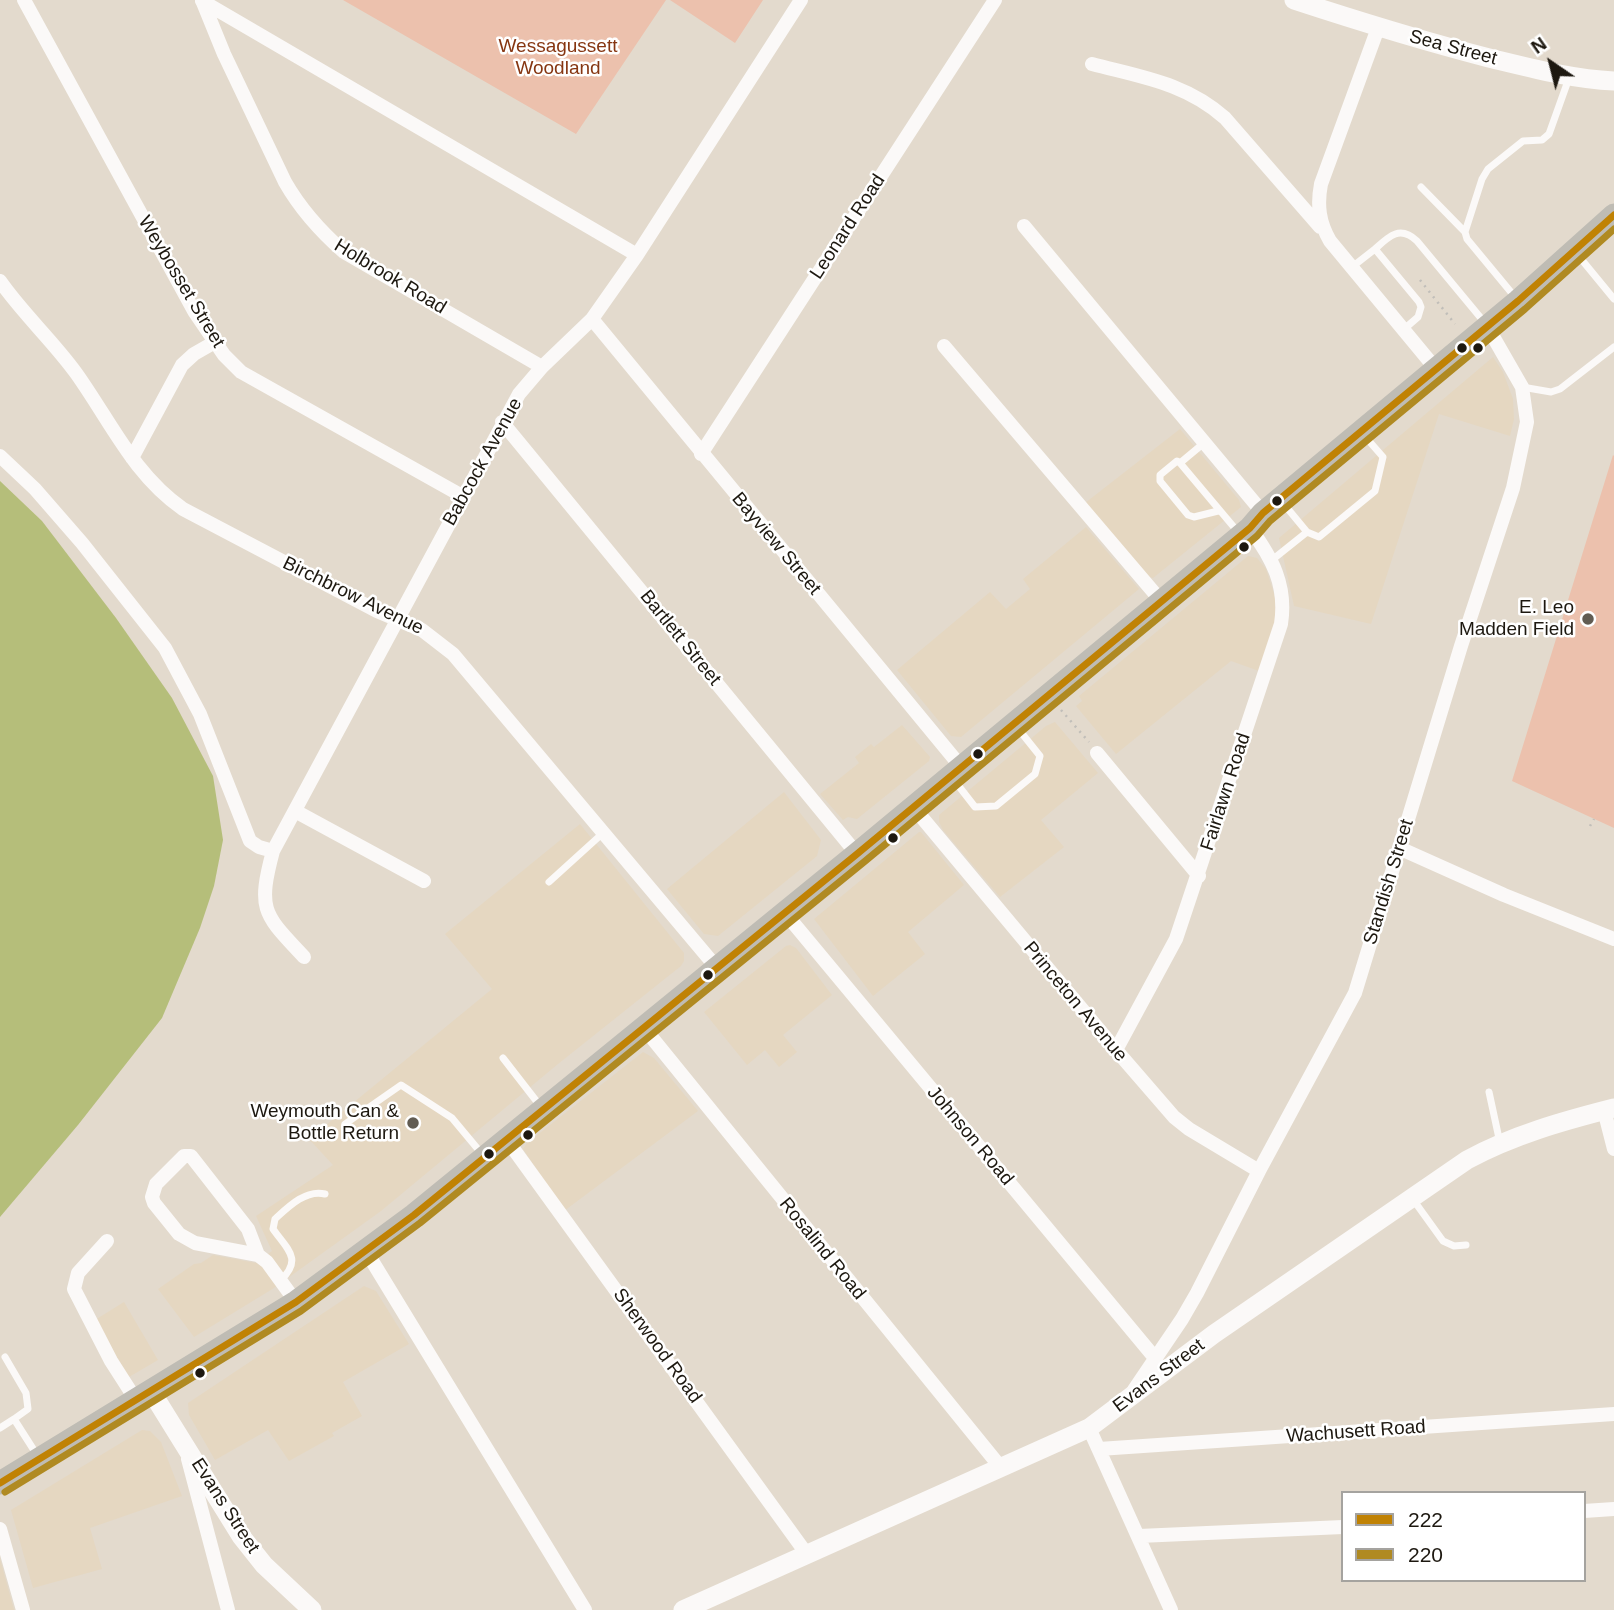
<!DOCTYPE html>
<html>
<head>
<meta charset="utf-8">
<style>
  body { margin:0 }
  #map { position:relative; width:1614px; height:1610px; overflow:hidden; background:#e3dacd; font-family:Helvetica,sans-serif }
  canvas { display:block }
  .legend { position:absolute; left:1341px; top:1491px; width:245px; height:91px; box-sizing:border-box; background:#fff; border:2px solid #a5a39f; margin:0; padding:9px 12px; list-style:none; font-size:21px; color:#1d1810 }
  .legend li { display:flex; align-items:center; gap:14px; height:35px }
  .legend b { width:35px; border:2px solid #a5a39f }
  .north { position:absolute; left:1516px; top:28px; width:70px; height:70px; -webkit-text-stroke:5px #fff; paint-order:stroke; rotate:325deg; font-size:19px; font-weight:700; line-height:28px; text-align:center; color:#1d1810 }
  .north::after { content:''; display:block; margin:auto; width:24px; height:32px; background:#1d1810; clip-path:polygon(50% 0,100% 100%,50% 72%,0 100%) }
</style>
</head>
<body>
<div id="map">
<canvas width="1614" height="1610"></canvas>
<ul class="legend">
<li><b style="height:9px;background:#c08204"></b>222</li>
<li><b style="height:9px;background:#b08a22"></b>220</li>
</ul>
<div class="north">N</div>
</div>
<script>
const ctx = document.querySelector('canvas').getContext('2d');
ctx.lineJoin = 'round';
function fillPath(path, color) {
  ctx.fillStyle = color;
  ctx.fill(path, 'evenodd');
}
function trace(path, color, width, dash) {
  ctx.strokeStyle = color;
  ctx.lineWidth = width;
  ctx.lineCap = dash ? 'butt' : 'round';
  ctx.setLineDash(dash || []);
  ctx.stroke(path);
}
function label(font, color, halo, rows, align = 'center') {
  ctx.font = font + ' Helvetica,sans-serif';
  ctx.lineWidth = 5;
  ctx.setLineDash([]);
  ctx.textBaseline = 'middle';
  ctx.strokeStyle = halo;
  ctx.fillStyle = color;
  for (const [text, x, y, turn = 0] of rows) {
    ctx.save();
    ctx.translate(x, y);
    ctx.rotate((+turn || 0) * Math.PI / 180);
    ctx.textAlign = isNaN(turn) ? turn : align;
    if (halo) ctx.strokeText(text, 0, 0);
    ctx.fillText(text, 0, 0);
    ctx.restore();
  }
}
fillPath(new Path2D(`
  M1493 357 1503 372 1513 399 1514 419 1510 436 1439 414 1371 624 1294 606 1279 538Z
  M1180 429 1239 500 1241 507 1153 578 1146 576 1085 503Z
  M1086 527 1139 589 961 737 951 736 897 670 990 592 1006 609 1030 589 1023 579Z
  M1248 556 1257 558 1266 569 1276 600V622L1259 671 1231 661 1116 754 1076 706 1082 701 1079 696Z
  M1055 722 1098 773 1041 820 1064 847 1000 897 943 830 939 822V815L1046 726Z
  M902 725 930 757 929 761 857 819 848 817 843 820 820 794 859 763 855 757 871 744 874 747Z
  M784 792 821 840 817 856 718 936 704 934 667 889Z
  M580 824 684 953V961L681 966 558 1064 381 1211 274 1288 194 1337 158 1289 194 1264 201 1263 213 1255 256 1263 272 1251 256 1216 333 1165 309 1139 492 989 445 934Z
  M919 832H921L964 885 908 932 925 954 873 996 814 919Z
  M790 945 796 948 832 995 783 1035 797 1052 779 1067 765 1050 747 1065 704 1012 786 946Z
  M643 1052 654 1058 698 1111 564 1211 523 1149 527 1143Z
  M364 1286 376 1291 409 1344 343 1382 362 1416 332 1433 334 1436 289 1461 268 1430 215 1460 189 1415 188 1403Z
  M124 1302 158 1360 129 1377 95 1320Z
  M142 1430 150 1431 161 1442 182 1496 90 1528 102 1569 33 1588 11 1510Z
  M0 1559 14 1610H0Z`), '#e5d7c1');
fillPath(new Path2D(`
  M343 0H666L576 134Z
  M670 0H763L735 43Z
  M1613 455 1614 456V828L1512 781Z`), '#ecc1ad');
fillPath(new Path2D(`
  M0 481 42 521 116 618 172 698 213 776 223 840 214 886 200 928 162 1018 78 1125 0 1217Z`), '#b5be7a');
trace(new Path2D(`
  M1420 280 1455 324
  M1061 710 1089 742
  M1590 826 1594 819`), '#c1beb9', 2.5, [2, 5]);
trace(new Path2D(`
  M1421 187 1465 232
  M1577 254 1614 299
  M1352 267 1375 249
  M1515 297 1467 239 1465 232 1482 179 1488 169 1523 141 1542 140 1549 134 1569 78
  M1403 330 1418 317 1421 307 1419 302 1375 249C1389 236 1400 225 1417 241L1485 323
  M1522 387 1551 392 1560 389 1614 347
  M1180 463 1204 443
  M1283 503 1307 532 1319 537 1375 491 1383 457 1362 433
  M1218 511 1194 517 1188 515 1160 481V475L1177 461 1180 463 1238 532
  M1272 560 1307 532
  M954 780 975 807 996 806 1035 774 1040 756 1016 726
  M549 882 603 833
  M503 1058 541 1107
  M1489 1092 1500 1143
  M345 1124 401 1085 452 1118 482 1154
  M1412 1198 1443 1241 1454 1246 1466 1245
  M281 1280C303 1259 287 1249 273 1229L275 1219C288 1207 306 1189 325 1194
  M5 1357 26 1393 28 1409 14 1419
  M0 1428 14 1419 37 1455`), '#fbf9f8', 7);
trace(new Path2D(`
  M24 0 194 311 224 355 241 372 464 497
  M202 0 224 54 285 182C301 210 320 231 344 252L542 367
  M202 1 637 255
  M1378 28 1321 184C1317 205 1319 222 1330 241L1436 369
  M1092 64C1141 77 1186 83 1225 118L1320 227
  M1024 226 1263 513
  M0 281C23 314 53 341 76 373 111 422 133 474 183 509L377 611 422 630 453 654 717 968
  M592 319 962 768
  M944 346 1162 602
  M502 422 857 854
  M701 454 995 0
  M0 456 35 489 82 543 165 648 200 714 250 841 259 847 273 851
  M132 458 182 365 194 354 215 342
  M1097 753 1199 876
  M914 808 1116 1050 1174 1117 1189 1129 1259 1171
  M295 811 424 881
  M1399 848 1504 895 1614 939
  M785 913 1155 1358
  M304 957C264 914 257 911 273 851L519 394 542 367 592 319 637 255 801 0
  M644 1028 1002 1469
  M1116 1050 1176 939 1281 624C1287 585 1272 558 1250 528
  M1604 1110 1614 1149
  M507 1140 806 1553
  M107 1241 78 1273 74 1289 111 1361 136 1400
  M366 1251 585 1610
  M258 1255 248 1229 191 1156H184L156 1184 152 1197 154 1203 179 1234 195 1243 258 1255 267 1262 296 1302
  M1134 1390 1182 1319 1197 1293 1259 1171 1355 993 1461 646 1513 488 1527 422 1522 387 1487 326
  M1089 1428 1171 1610
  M1099 1449 1614 1414
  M188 1459 228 1610
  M1584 1511 1614 1509
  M0 1529 23 1610
  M1139 1536 1343 1527`), '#fbf9f8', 14);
trace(new Path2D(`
  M1294 0C1358 21 1423 41 1489 58 1531 68 1571 79 1614 81
  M151 1391 241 1536 264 1565 312 1610
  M683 1610 1089 1428 1214 1334 1467 1160C1513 1135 1563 1121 1614 1108`), '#fbf9f8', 19);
trace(new Path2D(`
  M0 1483 296 1302 414 1215 857 854 1250 528 1263 513 1518 301 1614 215`), '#bfbcb4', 23);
trace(new Path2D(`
  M0 1483 296 1302 414 1215 857 854 1250 528 1263 513 1518 301 1614 215`), '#c08204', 7);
trace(new Path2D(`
  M5 1492 301 1311 420 1223 864 862 1257 536 1270 521 1525 309 1614 229`), '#b08a22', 7);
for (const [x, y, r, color] of [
  [1462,348,6,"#1d1810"],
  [1478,348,6,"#1d1810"],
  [1277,501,6,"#1d1810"],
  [1244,547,6,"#1d1810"],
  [1588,619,7,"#625c52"],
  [978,754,6,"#1d1810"],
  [893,838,6,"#1d1810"],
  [708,975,6,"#1d1810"],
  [413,1123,7,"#625c52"],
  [528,1135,6,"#1d1810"],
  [489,1154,6,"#1d1810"],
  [200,1373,6,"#1d1810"]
]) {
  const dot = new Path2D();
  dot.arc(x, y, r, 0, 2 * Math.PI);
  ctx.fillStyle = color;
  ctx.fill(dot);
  trace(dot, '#fff', 2.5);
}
label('19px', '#863612', '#fff', [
  ["Wessagussett",558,47],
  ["Woodland",558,69]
]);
label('19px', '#1d1810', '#fff', [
  ["Sea Street",1453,48,15],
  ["Leonard Road",848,227,-57],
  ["Holbrook Road",390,277,31],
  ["Weybosset Street",181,282,59],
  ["Babcock Avenue",483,462,-61],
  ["Bayview Street",776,544,50],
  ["Birchbrow Avenue",353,596,26],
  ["Bartlett Street",680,638,51],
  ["Fairlawn Road",1226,792,-72],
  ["Standish Street",1389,882,-73],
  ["Princeton Avenue",1075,1002,50],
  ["Johnson Road",970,1136,50],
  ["Rosalind Road",822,1249,51],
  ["Sherwood Road",657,1346,54],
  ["Evans Street",1159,1376,-37],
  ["Wachusett Road",1356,1432,-4],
  ["Evans Street",225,1506,57]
]);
label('19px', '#1d1810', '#fff', [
  ["E. Leo",1574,608],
  ["Madden Field",1574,630],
  ["Weymouth Can &",399,1112],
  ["Bottle Return",399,1134]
], 'right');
</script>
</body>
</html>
